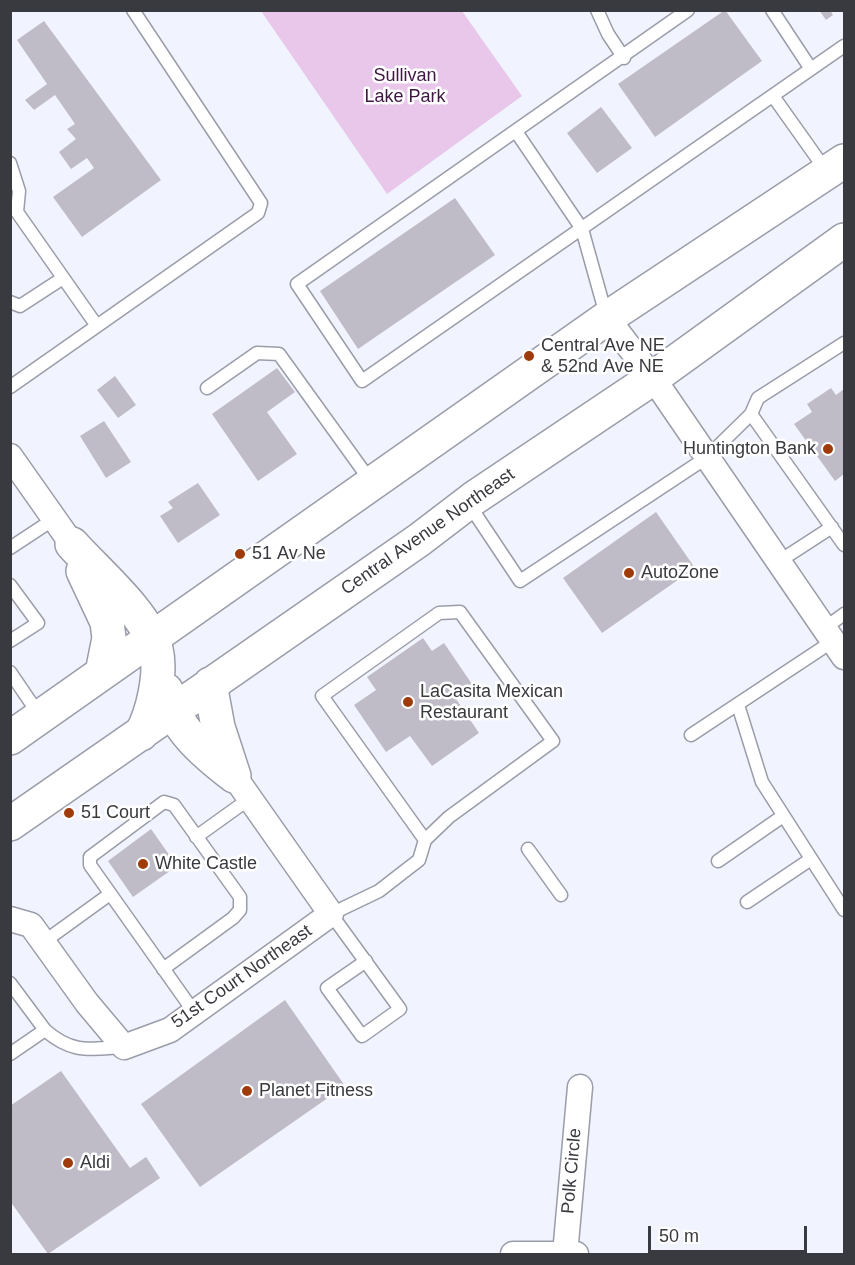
<!DOCTYPE html>
<html>
<head>
<meta charset="utf-8">
<style>
  body { margin:0 }
  #map { position:relative; width:855px; height:1265px; overflow:hidden; background:#f1f4fe; font-family:Helvetica,sans-serif }
  canvas { display:block }
  .frame { position:absolute; inset:0; border:12px solid #393a3f; pointer-events:none }
  .scale { position:absolute; left:648px; top:1226px; width:159px; height:27px; box-sizing:border-box; border:3px solid #393a3f; border-top:0; padding-left:8px; font-size:18px; line-height:21px; white-space:nowrap; color:#393a3f; -webkit-text-stroke:4px #fff; paint-order:stroke }
</style>
</head>
<body>
<div id="map">
<canvas width="855" height="1265"></canvas>
<div class="frame"></div>
<div class="scale">50 m</div>
</div>
<script>
const ctx = document.querySelector('canvas').getContext('2d');
ctx.lineJoin = 'round';
function fillPath(path, color) {
  ctx.fillStyle = color;
  ctx.fill(path, 'evenodd');
}
function trace(path, color, width, dash) {
  ctx.strokeStyle = color;
  ctx.lineWidth = width;
  ctx.lineCap = dash ? 'butt' : 'round';
  ctx.setLineDash(dash || []);
  ctx.stroke(path);
}
function label(font, color, halo, rows, align = 'center') {
  ctx.font = font + ' Helvetica,sans-serif';
  ctx.lineWidth = 5;
  ctx.setLineDash([]);
  ctx.textBaseline = 'middle';
  ctx.strokeStyle = halo;
  ctx.fillStyle = color;
  for (const [text, x, y, turn = 0] of rows) {
    ctx.save();
    ctx.translate(x, y);
    ctx.rotate((+turn || 0) * Math.PI / 180);
    ctx.textAlign = isNaN(turn) ? turn : align;
    if (halo) ctx.strokeText(text, 0, 0);
    ctx.fillText(text, 0, 0);
    ctx.restore();
  }
}
fillPath(new Path2D(`
  M261 11H462L522 96 387 194Z`), '#e8c7ea');
fillPath(new Path2D(`
  M725 10 762 61 655 137 618 84Z
  M819 10H830L833 15 826 20Z
  M44 21 161 180 82 237 53 197 94 168 87 158 71 169 59 152 76 139 67 129 75 124 55 95 34 110 25 100 47 84 17 40Z
  M601 107 632 148 597 173 567 133Z
  M455 198 495 255 358 349 320 291Z
  M277 368 295 392 267 412 297 454 258 481 212 414Z
  M115 376 136 405 118 418 97 390Z
  M831 388 836 395 844 389V474L835 481 794 424 812 412 807 404Z
  M104 421 131 462 106 478 80 436Z
  M198 483 220 515 178 543 160 516 173 508 168 502Z
  M656 512 695 568 602 633 563 578Z
  M423 638 432 651 444 643 474 687 456 699 479 733 432 766 410 736 386 752 354 705 376 690 367 677Z
  M151 829 177 866 133 897 108 861Z
  M285 1000 345 1086 200 1187 141 1104Z
  M61 1071 130 1168 146 1157 160 1178 48 1254 10 1201V1106Z`), '#bfbbc7');
const service = new Path2D(`
  M597 10 608 34 624 58
  M688 10 297 284 362 381 844 46
  M772 10 811 69
  M773 96 827 172
  M517 133 582 229 606 315
  M10 163 19 191 17 212 97 326
  M10 302 20 306 63 278
  M10 387 258 213 261 203 133 10
  M207 388 257 353 279 354 372 483
  M751 414 844 545
  M468 503 520 581 706 458 751 414 758 398 844 343
  M10 548 54 519
  M778 562 832 527
  M10 585 38 623 10 641
  M825 628 844 614
  M10 672 40 716
  M738 705 762 782 844 910
  M691 735 833 641
  M196 837 249 799
  M528 849 561 895
  M718 861 783 816
  M747 902 811 859
  M45 941 110 894
  M366 961 327 988 362 1036 400 1009 331 914 379 891 406 870 419 860 425 840 449 817 553 741 460 612 439 613 322 696 425 840
  M163 969 233 918 240 910V897L174 805 164 802 90 857V865L194 1012
  M10 983 45 1030 10 1054
  M45 1030C72 1054 90 1049 124 1047`);
const minor = new Path2D(`
  M607 318 653 378 844 657
  M10 456 72 544
  M10 919 31 925 87 1003 124 1047 170 1030 331 914 234 776
  M513 1254H576
  M565 1254 580 1087`);
const primary = new Path2D(`
  M72 544C97 572 146 613 156 649 162 673 153 713 141 734
  M83 571 107 622 109 638 102 673
  M210 684 218 727 234 776
  M166 690C174 728 204 753 234 776
  M10 738 607 318 844 161
  M10 824 419 540 474 498 653 378 844 240`);
trace(service, '#9a9da9', 15);
trace(minor, '#9a9da9', 27);
trace(primary, '#9a9da9', 36);
trace(service, '#fff', 12);
trace(minor, '#fff', 24);
trace(primary, '#fff', 33);
for (const [x, y, r, color] of [
  [529,356,6,"#9f3b0a"],
  [828,449,6,"#9f3b0a"],
  [240,554,6,"#9f3b0a"],
  [629,573,6,"#9f3b0a"],
  [408,702,6,"#9f3b0a"],
  [69,813,6,"#9f3b0a"],
  [143,864,6,"#9f3b0a"],
  [247,1091,6,"#9f3b0a"],
  [68,1163,6,"#9f3b0a"]
]) {
  const dot = new Path2D();
  dot.arc(x, y, r, 0, 2 * Math.PI);
  ctx.fillStyle = color;
  ctx.fill(dot);
  trace(dot, '#fff', 2);
}
label('18px', '#401743', '#fff', [
  ["Sullivan",405,76],
  ["Lake Park",405,97]
]);
label('18px', '#393a3f', '#fff', [
  ["Central Ave NE",541,346],
  ["& 52nd Ave NE",541,367],
  ["Huntington Bank",816,449,"right"],
  ["51 Av Ne",252,554],
  ["AutoZone",641,573],
  ["LaCasita Mexican",420,692],
  ["Restaurant",420,713],
  ["51 Court",81,813],
  ["White Castle",155,864],
  ["Planet Fitness",259,1091],
  ["Aldi",80,1163]
], 'left');
label('18px', '#393a3f', '#fff', [
  ["Central Avenue Northeast",428,532,-35],
  ["51st Court Northeast",242,977,-35],
  ["Polk Circle",572,1171,-85]
]);
</script>
</body>
</html>
